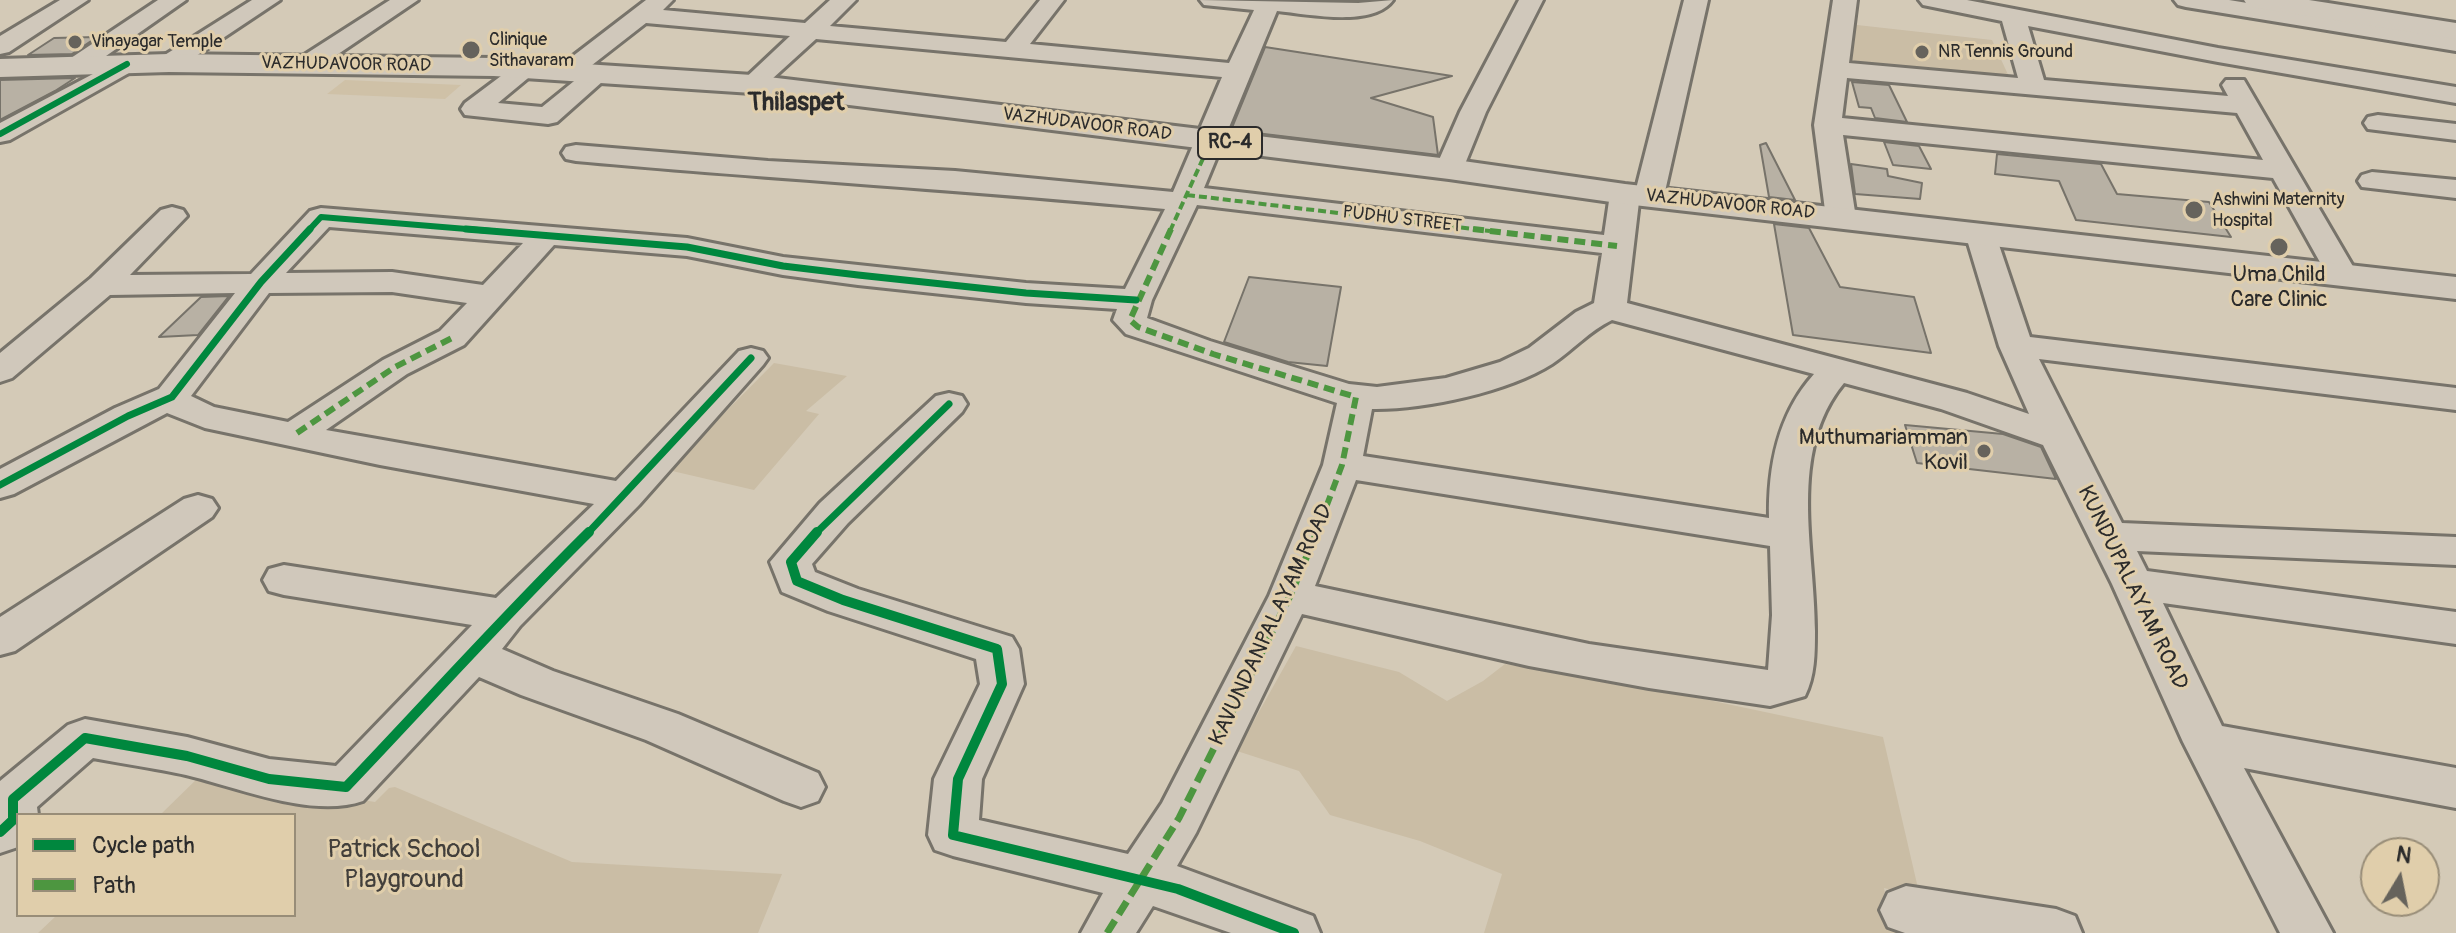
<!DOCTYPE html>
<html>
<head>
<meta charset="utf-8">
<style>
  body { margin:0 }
  #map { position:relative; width:2456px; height:933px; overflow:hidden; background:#d4cab7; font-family:Pangolin,sans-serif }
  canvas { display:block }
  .legend { position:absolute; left:16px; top:813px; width:280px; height:104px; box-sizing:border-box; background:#e0ceab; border:2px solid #988d78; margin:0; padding:10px 14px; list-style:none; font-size:24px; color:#2b2b2b }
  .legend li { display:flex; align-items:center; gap:16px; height:40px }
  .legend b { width:40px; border:2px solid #988d78 }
  .north { position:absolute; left:2360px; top:837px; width:80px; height:80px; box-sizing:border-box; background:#e0ceab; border:2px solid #988d78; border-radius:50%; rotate:10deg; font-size:22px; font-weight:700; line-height:32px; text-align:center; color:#2b2b2b }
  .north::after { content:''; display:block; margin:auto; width:28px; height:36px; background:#66635c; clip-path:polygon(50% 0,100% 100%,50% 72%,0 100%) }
</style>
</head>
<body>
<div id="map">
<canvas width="2456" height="933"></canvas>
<ul class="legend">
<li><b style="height:10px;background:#00873e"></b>Cycle path</li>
<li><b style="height:10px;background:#4d9640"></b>Path</li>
</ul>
<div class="north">N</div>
</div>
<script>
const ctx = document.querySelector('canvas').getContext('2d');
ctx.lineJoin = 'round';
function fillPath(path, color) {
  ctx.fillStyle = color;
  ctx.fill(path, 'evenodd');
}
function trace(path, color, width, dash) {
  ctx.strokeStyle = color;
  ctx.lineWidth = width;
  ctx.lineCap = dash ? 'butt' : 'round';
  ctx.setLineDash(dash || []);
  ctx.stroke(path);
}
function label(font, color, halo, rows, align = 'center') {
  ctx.font = font + ' Pangolin,sans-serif';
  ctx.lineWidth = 6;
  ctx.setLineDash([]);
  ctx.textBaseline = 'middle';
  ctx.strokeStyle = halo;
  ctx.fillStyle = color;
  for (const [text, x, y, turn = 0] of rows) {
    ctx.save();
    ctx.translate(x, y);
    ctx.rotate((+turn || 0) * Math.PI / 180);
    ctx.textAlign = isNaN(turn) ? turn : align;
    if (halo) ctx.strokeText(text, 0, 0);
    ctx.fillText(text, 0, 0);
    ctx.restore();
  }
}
fillPath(new Path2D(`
  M345 80 461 85 445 99 327 94Z`), '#cfc1a7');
fillPath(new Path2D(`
  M1848 24 1992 40 2011 81 1847 64Z
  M774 363 847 376 806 411 819 414 754 490 668 470Z
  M1296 646 1399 672 1447 701 1483 681 1505 664 1694 697 1883 737 1920 897 1884 888 1889 914 1936 933H1484L1502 874 1420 841 1330 815 1299 771 1237 751Z
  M202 774 375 802 389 788 395 787 572 862 782 874 758 933H38L57 915H294V815H160Z`), '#cabda5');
const building = new Path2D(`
  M97 37 72 54 28 55 54 38Z
  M1265 47 1452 76 1371 98 1433 117 1438 155 1231 130Z
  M75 78 55 91 0 120V80Z
  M1852 82 1889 85 1907 122 1875 118 1871 108 1859 107Z
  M1884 142 1919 146 1931 169 1893 165Z
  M1766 143 1795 200 1769 197 1760 145Z
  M1997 154 2101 164 2117 194 2209 202 2231 237 2076 220 2059 181 1995 174Z
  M1851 164 1887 169 1888 176 1922 183 1920 199 1855 194Z
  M1774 224 1809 228 1840 287 1914 297 1931 353 1793 335Z
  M1249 277 1341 287 1327 366 1288 362 1224 342Z
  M229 296 198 335 159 337 201 297Z
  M1905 425 2003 434 2041 447 2056 479 1917 463Z`);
fillPath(building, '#b8b1a4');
trace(building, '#77736a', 2);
const minor = new Path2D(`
  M60 0H88L9 52 0 54V36Z
  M158 0H186L86 70H68L64 65 68 60Z
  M252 0H280L178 68H160L156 63 160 58Z
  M390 0H418L316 69H298L294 64 298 59Z
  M646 0H673L663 10 805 23 830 0H856L830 26 1006 42 1040 0H1064L1030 44 1229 63 1254 10 1204 5 1200 0 1358 3 1393 0C1373 28 1308 14 1277 11L1204 188 1604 235 1610 194 1615 188 1625 185 1636 189 1684 0H1708L1664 196 1659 202 1649 205 1639 202 1627 303 1967 393 2029 414 1999 346 1965 233 1969 227 1980 224 1991 227 1995 233 2030 337 2456 388V410L2039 359 2122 523 2456 537V565L2137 551 2147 571 2456 612V644L2163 603 2222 726 2456 768V808L2244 768 2333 933H2280L2183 742 2112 584 2043 445 1941 409 1844 383C1787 452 1815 548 1815 631 1815 653 1815 676 1805 696L1770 706 1649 688 1529 666 1302 614 1196 833 1177 866 1313 916 1320 933H1231L1153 906 1136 933H1081L1103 893 953 856 935 850 928 835 934 779 980 684 976 659 828 611 782 592 770 562 820 503 936 396 949 393 962 396 967 404 962 412 848 523 812 564 815 572 858 589 1012 637 1019 649 1024 684 982 779 979 820 1128 854 1162 803 1269 596 1323 465 1337 403 1126 334 1113 320 1117 309 1026 303 858 285 783 275 687 256 554 245 464 345 407 374 326 430 616 481 739 351 751 348 763 351 768 358 763 365 639 505 520 626 502 649 553 671 678 714 818 773 825 787 818 801 801 807 784 801 646 740 521 695 479 677 363 801C312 819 237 787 186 775 155 768 124 764 93 758L37 807 38 815H18V847L0 853V781L68 725 85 719 187 737 269 759 336 766 472 625 284 595 269 591 263 580 269 569 284 565 496 598 594 504 380 465 205 428 167 413 14 494 0 498V469L115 408 159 389 235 293 110 295 12 378 0 382V353L91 278 161 210 172 207 183 210 187 216 130 275 251 274 310 211 321 208 687 238 783 257 858 265 1026 283 1125 289 1165 209C969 190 772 179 576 161L566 159 562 153 566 147 576 145 768 161 955 171 1173 192 1222 77 816 39 761 89H743L739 84 790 36 646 23 578 76H560L556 71 560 66ZM1197 205 1602 253 1594 303 1576 312 1529 348 1500 362 1446 378 1377 387 1349 384 1210 341 1147 318 1152 300ZM329 227 523 243 483 285 392 272 286 273ZM392 292 467 303 440 331 383 360 288 422 214 407 191 396 269 293ZM1612 320 1814 374C1778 414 1768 465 1769 518L1363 456 1372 409C1423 410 1508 392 1552 364 1573 350 1589 331 1612 320ZM1356 480 1770 546 1772 615 1768 670 1589 644 1315 586Z
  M1519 0H1543L1486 112 1463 169 1459 175 1449 178 1439 175 1435 169 1460 112Z
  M1833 0H1857L1849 63 2018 78 2002 21 1923 5 1919 0H1967L2218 48 2456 87V103L2218 62 2028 26 2044 80 2228 96 2222 85 2226 80H2244L2358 275 2353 282 2342 285 2331 282 2273 178 1843 135 1856 218 1852 224 1841 227 1830 224 1826 218 1814 125ZM1847 78 2237 113 2263 160 1842 118Z
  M2174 0H2229L2456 37V51L2186 7 2178 5Z
  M127 56 136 59 140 64 136 69 10 140 0 142V123Z
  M526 61 535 64 539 69 498 103 542 107 589 69H607L611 74 557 122 548 124 465 115 461 109 465 103 517 64Z
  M2378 115 2456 124V140L2368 129 2364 123 2368 117Z
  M2372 172 2456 180V198L2362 187 2358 181 2362 175Z
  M198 495 212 499 218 508 212 517 15 651 0 655V617L184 499Z
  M1906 886 2056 909 2075 916 2082 933H1905L1888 927 1880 910 1888 893Z`);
const major = new Path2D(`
  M169 54 494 58 752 75 1449 159 1625 184 2456 277V299L1625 204 1449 179 752 93 494 76 169 72 0 77V59Z`);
const highway = new Path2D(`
  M2244 0H2309L2456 23V39L2257 8 2248 6Z`);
trace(minor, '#77736a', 6);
trace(major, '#77736a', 6);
trace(highway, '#77736a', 6);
fillPath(minor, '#d0c8bb');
fillPath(major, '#d0c8bb');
fillPath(highway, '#d0c8bb');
trace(new Path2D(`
  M1187 195 1490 231
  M1170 231 1211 141`), '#4d9640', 4, [8, 4]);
trace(new Path2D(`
  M1171 229 1130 320 1138 327 1213 354 1356 397 1342 465 1316 534
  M1473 229 1617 246
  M297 433 395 367 452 338`), '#4d9640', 6, [11, 6]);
trace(new Path2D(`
  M1107 933 1179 818 1290 596 1317 532`), '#4d9640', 7, [15, 7]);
trace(new Path2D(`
  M0 134 127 64
  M308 231 321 217 491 231`), '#00873e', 6);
trace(new Path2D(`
  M466 229 687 247 783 266 858 275 1026 293 1136 300
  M0 485 128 416 172 397 261 282 310 229
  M587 534 751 358
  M815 534 949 404`), '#00873e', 7);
trace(new Path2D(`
  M817 532 791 562 797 581 843 600 997 649 1002 684 958 779 953 835 1178 889 1294 933
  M0 832 13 820V799L85 738 187 756 269 779 346 787C427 702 505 615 589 532`), '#00873e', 10);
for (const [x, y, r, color] of [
  [75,42,8,"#66635c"],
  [471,50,10,"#66635c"],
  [1922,52,8,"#66635c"],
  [2194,210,10,"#66635c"],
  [2279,247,10,"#66635c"],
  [1984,451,8,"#66635c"]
]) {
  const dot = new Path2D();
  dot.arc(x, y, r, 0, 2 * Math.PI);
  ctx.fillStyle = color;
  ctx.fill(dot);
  trace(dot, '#e0ceab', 3);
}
label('18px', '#2b2b2b', '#e0ceab', [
  ["Clinique",489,40],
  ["Sithavaram",489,61],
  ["Vinayagar Temple",91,42],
  ["NR Tennis Ground",1938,52],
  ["Ashwini Maternity",2212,200],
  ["Hospital",2212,221]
], 'left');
label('18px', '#2b2b2b', '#e0ceab', [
  ["VAZHUDAVOOR ROAD",346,65,1],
  ["VAZHUDAVOOR ROAD",1087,125,7],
  ["VAZHUDAVOOR ROAD",1730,205,6],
  ["PUDHU STREET",1402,220,7]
]);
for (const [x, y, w] of [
  [1230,143,64]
]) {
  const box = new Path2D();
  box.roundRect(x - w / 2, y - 16, w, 32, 6);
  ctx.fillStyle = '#e0ceab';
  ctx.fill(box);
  trace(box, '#2b2b2b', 2);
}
label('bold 20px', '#2b2b2b', null, [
  ["RC-4",1230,143]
]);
label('22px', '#2b2b2b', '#e0ceab', [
  ["Uma Child",2279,275],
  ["Care Clinic",2279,300],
  ["Muthumariamman",1968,438,"right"],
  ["Kovil",1968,463,"right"]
]);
label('22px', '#2b2b2b', '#e0ceab', [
  ["KUNDUPALAYAM ROAD",2132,588,64],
  ["KAVUNDANPALAYAM ROAD",1272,625,-65]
]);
label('bold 26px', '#2b2b2b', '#e0ceab', [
  ["Thilaspet",796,103]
]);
label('26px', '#423f3b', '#e0ceab', [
  ["Patrick School",404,850],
  ["Playground",404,880]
]);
</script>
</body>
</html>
